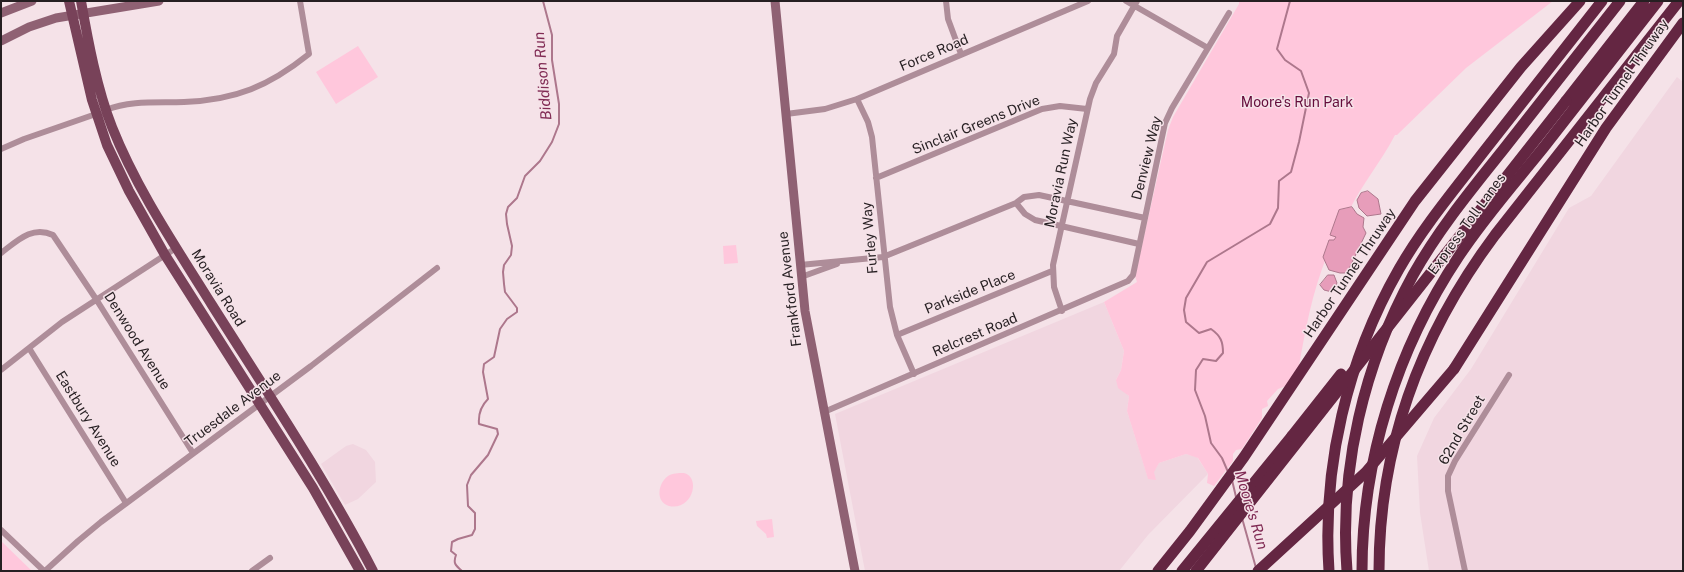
<!DOCTYPE html>
<html>
<head>
<meta charset="utf-8">
<style>
  body { margin:0 }
  #map { position:relative; width:1684px; height:572px; overflow:hidden; background:#f5e2e8; font-family:"Public Sans",sans-serif }
  canvas { display:block }
  .frame { position:absolute; inset:0; border:2px solid #261f22; pointer-events:none }
</style>
</head>
<body>
<div id="map">
<canvas width="1684" height="572"></canvas>
<div class="frame"></div>
</div>
<script>
const ctx = document.querySelector('canvas').getContext('2d');
ctx.lineJoin = 'round';
function fillPath(path, color) {
  ctx.fillStyle = color;
  ctx.fill(path, 'evenodd');
}
function trace(path, color, width, dash) {
  ctx.strokeStyle = color;
  ctx.lineWidth = width;
  ctx.lineCap = dash ? 'butt' : 'round';
  ctx.setLineDash(dash || []);
  ctx.stroke(path);
}
function label(font, color, halo, rows, align = 'center') {
  ctx.font = font + ' "Public Sans",sans-serif';
  ctx.lineWidth = 3;
  ctx.setLineDash([]);
  ctx.textBaseline = 'middle';
  ctx.strokeStyle = halo;
  ctx.fillStyle = color;
  for (const [text, x, y, turn = 0] of rows) {
    ctx.save();
    ctx.translate(x, y);
    ctx.rotate((+turn || 0) * Math.PI / 180);
    ctx.textAlign = isNaN(turn) ? turn : align;
    if (halo) ctx.strokeText(text, 0, 0);
    ctx.fillText(text, 0, 0);
    ctx.restore();
  }
}
fillPath(new Path2D(`
  M1677 77 1683 82V571H1429L1420 513 1417 456 1434 418 1471 369 1569 208 1591 196Z
  M1104 302 1124 351 1121 370 1116 380 1129 396 1127 411 1148 478 1159 463 1186 454 1197 457 1208 474 1148 535 1119 571H865L835 414Z
  M353 444 366 450 375 462 376 482 358 499 345 505 321 464 346 446Z`), '#f1d6e0');
fillPath(new Path2D(`
  M1239 1H1553L1466 68 1397 135H1395C1381 162 1362 184 1349 211 1339 230 1329 249 1322 269 1309 305 1303 344 1296 382L1278 389 1267 401 1268 406 1262 409V418L1242 449 1236 450 1233 454V461L1214 486 1207 483 1208 474 1198 458 1186 454 1159 463 1154 472 1156 480 1148 479 1127 411 1129 396 1118 388 1116 380 1121 370 1124 351 1104 302 1137 282 1135 276 1168 130 1173 117 1239 4Z
  M358 46 378 77 336 104 316 72Z
  M736 245 738 263 724 264 723 246Z
  M684 473C701 477 693 511 669 506 655 502 658 483 668 476 673 473 678 473 684 473Z
  M772 519 774 537 767 538 766 534 757 526 756 521Z
  M1 541 32 571H1Z`), '#ffc7dc');
const water = new Path2D(`
  M1368 191 1378 199 1381 214 1367 216 1359 208 1357 200 1361 193Z
  M1352 207 1357 214 1364 218 1363 227 1366 233 1347 273H1340L1329 270 1323 257 1329 240H1334L1336 237 1330 235 1339 210Z
  M1328 275H1334L1337 283 1332 292 1324 290 1320 285Z`);
fillPath(water, '#e79dba');
trace(water, '#ad778c', 1);
trace(new Path2D(`
  M1228 472 1222 458 1211 443 1205 416 1195 390 1196 370 1203 359 1216 361 1223 353C1223 342 1221 336 1211 329L1199 333 1186 322 1184 310 1186 298 1207 262 1270 224 1278 208 1279 181 1291 172 1299 142 1309 93 1301 71 1285 60 1277 49 1290 1
  M1232 480 1236 497
  M1242 518 1256 568
  M462 571C455 565 453 563 456 555L451 551 452 542 458 539 472 535 475 529V513L468 506 467 485 471 475 488 455 498 434 497 429 479 424C478 413 481 406 488 399L483 372 484 364 494 357 500 329 507 319 517 312V308L505 292 504 284 503 272 504 265 511 255 512 246 507 224 506 214 508 207 517 198 525 176 540 161 552 142 559 124V104L552 60V35L543 1`), '#ad778c', 2);
trace(new Path2D(`
  M946 1 948 19 961 54
  M1126 1 1208 48
  M857 99 868 122 872 137 890 307 897 335 914 374
  M106 110C131 100 158 103 184 102 236 100 269 86 309 54L300 1
  M786 114 825 109 857 99 1088 1
  M1 149 24 139 96 114
  M876 178 1042 109 1060 106 1087 109
  M1016 203 1025 214 1035 220 1139 244
  M1 253C17 241 32 225 53 235L96 299 193 453
  M800 265 883 257 1016 203 1024 197 1039 195 1145 218
  M801 277 837 264
  M1062 311 1054 287 1053 265 1090 99 1096 83 1114 54 1117 36 1137 1
  M897 335 1052 271
  M29 348 126 503
  M1 370 62 322 176 248
  M824 412 1128 281 1133 275 1165 123 1172 108 1229 13
  M1 530 44 571
  M45 571 78 541 101 522 311 366 437 268
  M252 571 270 558
  M1465 571 1448 491V476L1455 461 1509 375`), '#ae8d99', 6);
trace(new Path2D(`
  M775 1 805 311 855 571
  M1 13 32 1
  M1 41 29 27 56 18 159 1`), '#8f6173', 9);
trace(new Path2D(`
  M69 1 92 100 107 145 129 191 165 255 313 488 360 571
  M81 1C88 41 97 89 112 127 137 190 176 247 212 305 267 392 325 479 373 571`), '#784259', 10);
trace(new Path2D(`
  M1566 101 1644 1
  M1454 369 1606 128 1683 23
  M1158 571 1190 531 1244 457 1415 201 1521 67 1580 1
  M1182 571 1292 436
  M1329 571C1322 467 1347 360 1399 269 1423 227 1455 189 1485 150 1524 101 1563 51 1602 1
  M1347 571C1339 469 1364 364 1413 275 1438 230 1471 190 1503 150 1542 100 1581 51 1620 1
  M1362 571C1362 460 1397 349 1459 256 1484 218 1515 183 1544 147 1582 98 1620 50 1658 1
  M1379 571C1379 447 1421 334 1495 235L1679 1`), '#642642', 11);
trace(new Path2D(`
  M1292 436 1341 374
  M1196 571 1566 101
  M1258 571 1366 472 1454 369`), '#642642', 11);
label('14px', '#261f22', '#f5e2e8', [
  ["Force Road",934,53,-23],
  ["Harbor Tunnel Thruway",1622,83,-55],
  ["Sinclair Greens Drive",976,125,-22],
  ["Denview Way",1147,158,-76],
  ["Moravia Run Way",1061,173,-78],
  ["Express Toll Lanes",1467,224,-54],
  ["Furley Way",870,238,-95],
  ["Harbor Tunnel Thruway",1350,273,-56],
  ["Moravia Road",218,288,58],
  ["Frankford Avenue",790,289,-97],
  ["Parkside Place",970,292,-22],
  ["Relcrest Road",975,335,-23],
  ["Denwood Avenue",137,341,58],
  ["Truesdale Avenue",233,409,-37],
  ["Eastbury Avenue",88,419,58],
  ["62nd Street",1462,430,-60]
]);
label('14px', '#640d3b', '#f5e2e8', [
  ["Moore's Run Park",1297,103]
]);
label('italic 15px', '#812b54', '#f5e2e8', [
  ["Biddison Run",543,76,-95],
  ["Moore's Run",1251,510,73]
]);
</script>
</body>
</html>
